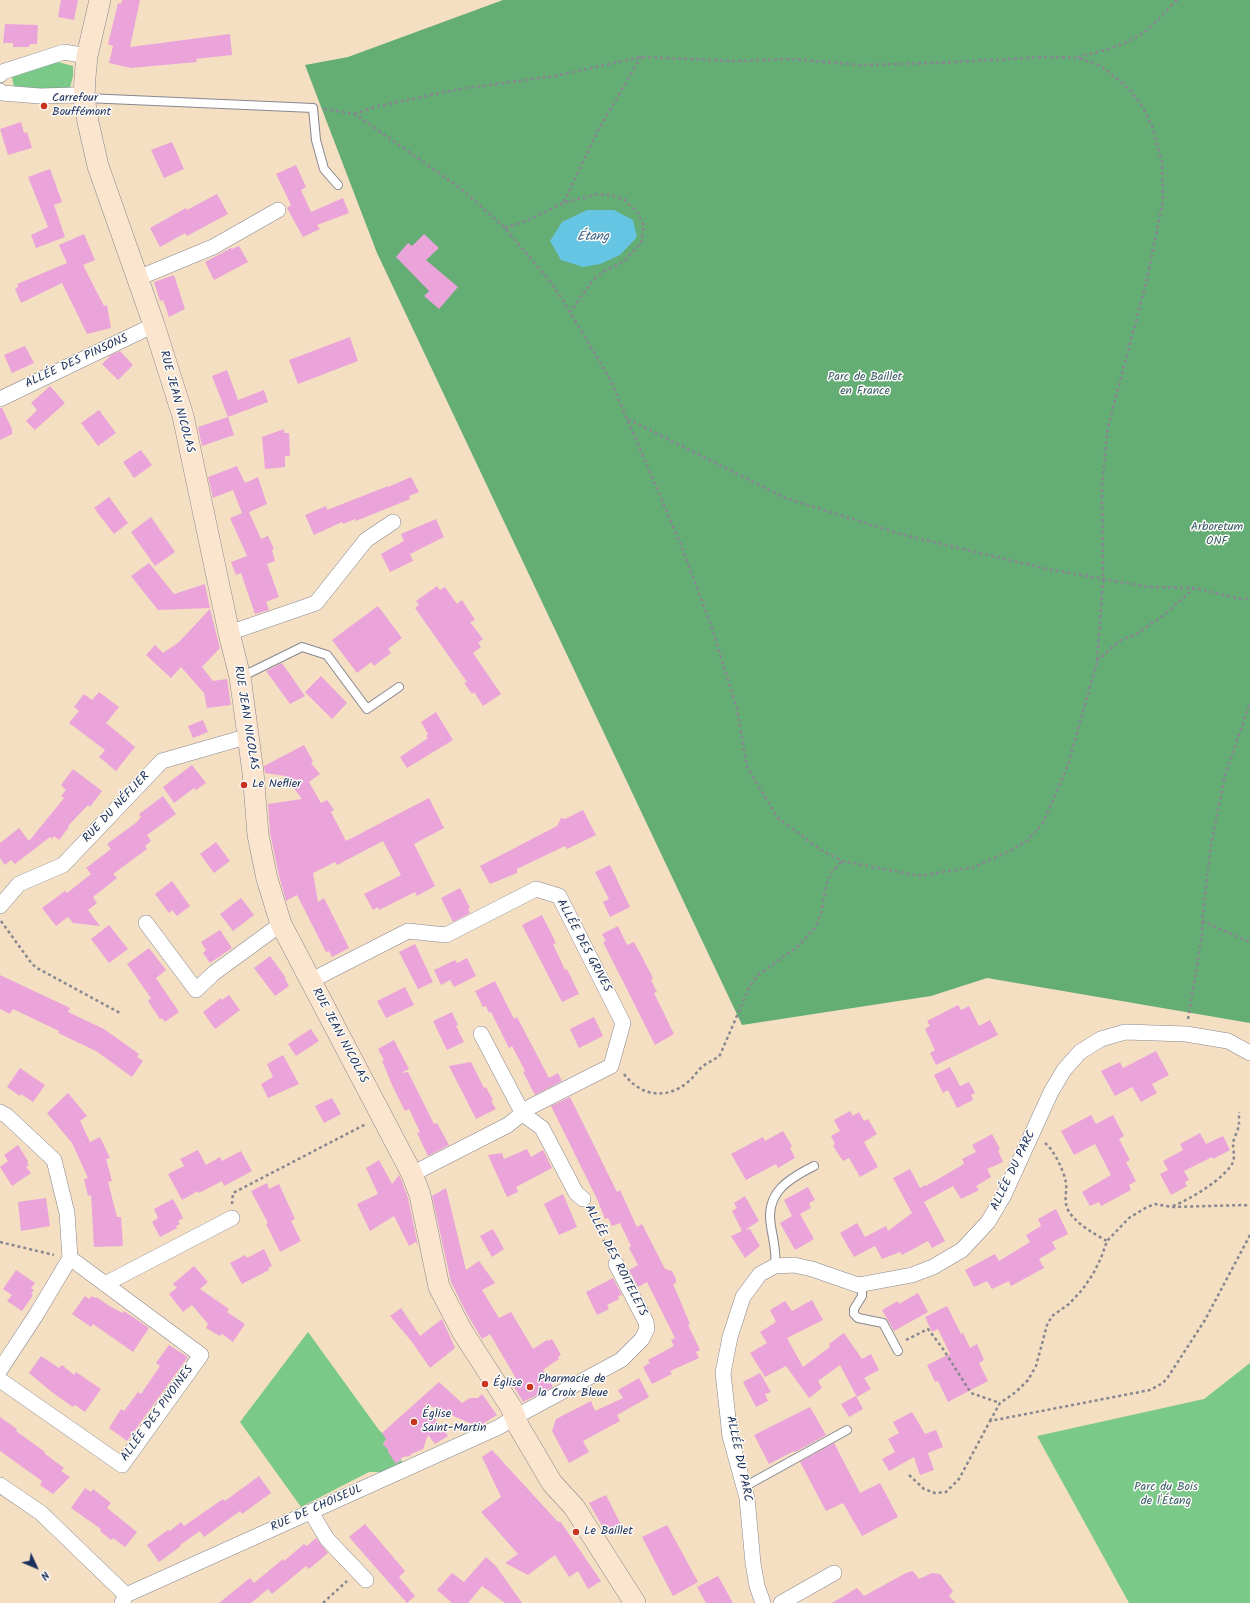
<!DOCTYPE html>
<html>
<head>
<meta charset="utf-8">
<style>
  body { margin:0 }
  #map { position:relative; width:1250px; height:1603px; overflow:hidden; background:#f4dfc2; font-family:Kalam,sans-serif }
  canvas { display:block }
  .north { position:absolute; left:16px; top:1547px; width:40px; height:40px; -webkit-text-stroke:3px #fdfcf7; paint-order:stroke; rotate:134deg; font-size:11px; font-weight:700; line-height:16px; text-align:center; color:#1b2f5e }
  .north::after { content:''; display:block; margin:auto; width:14px; height:18px; background:#1b2f5e; clip-path:polygon(50% 0,100% 100%,50% 72%,0 100%) }
</style>
</head>
<body>
<div id="map">
<canvas width="1250" height="1603"></canvas>
<div class="north">N</div>
</div>
<script>
const ctx = document.querySelector('canvas').getContext('2d');
ctx.lineJoin = 'round';
function fillPath(path, color) {
  ctx.fillStyle = color;
  ctx.fill(path, 'evenodd');
}
function trace(path, color, width, dash) {
  ctx.strokeStyle = color;
  ctx.lineWidth = width;
  ctx.lineCap = dash ? 'butt' : 'round';
  ctx.setLineDash(dash || []);
  ctx.stroke(path);
}
function label(font, color, halo, rows, align = 'center') {
  ctx.font = font + ' Kalam,sans-serif';
  ctx.lineWidth = 3;
  ctx.setLineDash([]);
  ctx.textBaseline = 'middle';
  ctx.strokeStyle = halo;
  ctx.fillStyle = color;
  for (const [text, x, y, turn = 0] of rows) {
    ctx.save();
    ctx.translate(x, y);
    ctx.rotate((+turn || 0) * Math.PI / 180);
    ctx.textAlign = isNaN(turn) ? turn : align;
    if (halo) ctx.strokeText(text, 0, 0);
    ctx.fillText(text, 0, 0);
    ctx.restore();
  }
}
fillPath(new Path2D(`
  M58 62 73 66V76L70 88 55 90 14 87 12 77Z
  M308 1332 379 1430 387 1438 383 1444 388 1449V1452L391 1453 396 1463 401 1460 403 1463 382 1472H369L301 1507 240 1422Z
  M1250 1363V1603H1129L1037 1436 1204 1399Z`), '#7bc989');
fillPath(new Path2D(`
  M503 0H1250V1023L987 978 931 996 742 1025 377 253 305 65 348 57Z`), '#64ad75');
fillPath(new Path2D(`
  M587 210H614L633 220 637 237 620 255 600 264 583 267 561 260 550 241 562 222Z`), '#65c5e3');
fillPath(new Path2D(`
  M61 0H78L74 20 58 17Z
  M122 0H140L130 47 230 34 232 55 196 59 197 62 131 68 109 63 113 46 108 44 118 3 121 4Z
  M5 24 38 25 37 44H30L29 47H13V43H3Z
  M21 122 24 133 27 132 32 148 8 155 0 129Z
  M172 142 184 169 164 178 151 150Z
  M296 165 306 187 301 190 311 212 343 198 349 213 317 225 320 229 303 237 287 208 291 205 276 174Z
  M50 169 62 202 54 205 65 237 36 248 31 235 48 227 28 177Z
  M217 194 228 214 187 236 185 233 160 247 150 228 186 208 187 210Z
  M84 234 95 260 83 265 104 306 107 305 111 328 87 334 62 283 21 303 15 289 18 287 17 284 67 263 59 245Z
  M424 234 439 248 426 260 458 287 439 309 424 296 429 291 396 257 408 243 412 246Z
  M239 246 248 262 214 280 205 262 231 248 232 249Z
  M174 275 185 309 169 317 163 300 160 301 154 282Z
  M350 337 358 361 298 384 289 360Z
  M25 346 34 363 12 373 4 355Z
  M120 351 133 365 118 380 102 364 111 355Z
  M227 370 238 400 264 390 268 402 228 417 212 376Z
  M50 386 65 403 35 430 26 421 37 410 31 403Z
  M0 408H2L12 429V434L0 440Z
  M99 410 116 433 98 446 81 423Z
  M228 417 234 435 202 446 198 427Z
  M284 429V433H289L290 456H285V467L265 469 262 437Z
  M141 450 152 465 134 478 123 462Z
  M237 466 245 483 258 477 267 504 249 512 261 539 268 536 274 549 272 550 275 561 267 564 279 597 266 602 269 610 255 614 241 573 236 575 231 562 247 556 230 518 242 513 233 490 213 498 208 477Z
  M411 477 419 492 409 496 410 499 356 521 355 519 343 524 342 522 314 535 305 515 326 506 327 510 388 486V487Z
  M109 497 128 523 114 534 94 508Z
  M151 517 175 552 155 566 131 532Z
  M436 519 444 537 410 554 413 561 390 572 381 554 404 541 401 534Z
  M149 563 174 594 205 584 210 608 158 610 131 576Z
  M437 586 440 590 445 587 457 604 462 600 475 620 470 622 483 639 478 643 481 647 473 653 501 694 483 706 474 692 472 694 464 683 467 682 415 608 419 605 416 601Z
  M378 606 402 638 388 649 391 653 374 666 371 662 357 673 332 640Z
  M210 609 220 648 202 667 213 681 227 679 231 705 207 708 204 693 181 667 171 678 146 655 155 645 163 653 179 642Z
  M282 663 305 696 290 704 266 671Z
  M321 676 347 703 332 719 305 692Z
  M99 692 119 707 106 723 135 747 116 771 99 757 105 750 69 723 79 711 74 707 84 694 92 700Z
  M436 712 453 740 407 768 400 757 428 738 426 736 428 734 421 722Z
  M203 720 208 732 193 738 188 726Z
  M304 745 313 761 311 763 320 774 309 782 321 803 327 800 334 810 331 812 346 841 429 798 444 828 414 844 435 886 417 896 415 892 379 910 378 907 373 910 364 894 401 875 383 841 337 865 335 862 313 873 318 902 324 898 349 948 332 957 329 951 326 952 297 895 286 901 279 876 270 833 268 804 302 799 285 776 265 773 264 766Z
  M192 765 206 783 196 790 194 788 174 803 163 787Z
  M73 769 102 791 90 807 88 805 68 826 69 827 59 840 54 836 52 839 50 837 15 864 11 860 5 865 0 858V843L19 828 29 841 64 798 61 796 66 790 61 785Z
  M163 796 176 814 147 835 151 841 145 846 147 849 113 874 117 878 93 897 97 903 88 910 100 926 73 923 68 917 56 926 42 908 65 891 67 893 91 874 86 868 111 849 107 844 137 822 141 817 139 814Z
  M583 810 596 835 567 849 565 846 517 869V873L490 884 480 866 557 826 561 818 565 819Z
  M216 842 230 861 214 873 200 854Z
  M610 865 630 907 610 917 603 902 609 899 595 872Z
  M172 881 190 906 177 916 172 910 169 913 155 894Z
  M460 888 470 908 468 909 470 913 453 922 441 898Z
  M241 898 254 915 233 931 220 914Z
  M542 915 556 943 553 944 565 970 567 969 579 994 562 1002 522 925Z
  M109 925 128 949 109 963 91 939Z
  M618 926 627 945 634 942 640 953 653 978 651 980 657 992 654 993 674 1034 655 1045 603 942 606 941 602 934Z
  M220 930 232 948 210 963 203 953 206 950 201 942Z
  M415 944 433 982 418 989 399 952Z
  M149 948 166 970 156 978 179 1012 165 1022 162 1018 160 1019 148 1001 151 998 127 964Z
  M270 956 286 978 285 979 289 986 275 996 254 968Z
  M467 958 476 976 454 987 450 980 441 985 434 970 455 960 457 963Z
  M0 975 70 1008 68 1012 104 1029 139 1054 137 1057 143 1061 132 1077 96 1051 58 1033 59 1031 13 1009 10 1014 0 1009Z
  M495 981 514 1019 517 1017 549 1078 558 1073 562 1081 535 1095 523 1072 525 1071 512 1046 509 1048 491 1012 489 1013 486 1006 483 1007 475 991Z
  M405 987 414 1005 386 1018 377 1001Z
  M229 995 240 1010 215 1029 203 1012 221 998 222 1000Z
  M958 1005 961 1010 969 1006 979 1026 990 1020 998 1035 936 1065 930 1053 935 1050 925 1029 930 1026 927 1021Z
  M452 1012 458 1025 456 1026 464 1042 447 1050 433 1021Z
  M594 1017 603 1036 579 1048 570 1029Z
  M311 1029 319 1041 296 1056 288 1044Z
  M394 1040 409 1069 401 1073 408 1072 434 1124 437 1123 449 1145 428 1156 417 1133 420 1132 409 1109 405 1111 393 1087 382 1061 384 1060 378 1049Z
  M1156 1051 1169 1075 1152 1084 1157 1093 1141 1102 1132 1087 1115 1096 1101 1071 1120 1062 1123 1068Z
  M283 1055 299 1084 268 1098 261 1084 273 1077 267 1064Z
  M471 1062 484 1088 486 1087 493 1100 491 1101 496 1109 476 1119 449 1066Z
  M950 1067 960 1086 969 1082 975 1093 971 1095 973 1100 957 1108 948 1090 943 1093 934 1075Z
  M20 1068 45 1085 33 1102 21 1094 20 1096 7 1087Z
  M68 1093 87 1116 80 1121 90 1142 100 1137 110 1158 106 1159 112 1181 108 1182 117 1217H121L123 1246 94 1247 91 1195 88 1196 84 1179 88 1178 72 1143 47 1113Z
  M570 1097 617 1192 620 1190 637 1227 642 1224 665 1269 672 1271 676 1279V1283L673 1284 690 1324 688 1325 700 1350 696 1352 699 1358 670 1371 672 1374 652 1384 643 1367 650 1363 648 1360 674 1346 671 1340 675 1338 647 1282 638 1287 629 1270 638 1265 629 1248 631 1246 620 1223 612 1226 608 1218 605 1219 598 1201 551 1106Z
  M332 1098 341 1114 324 1123 315 1106Z
  M850 1111 853 1116 859 1112 864 1121 868 1119 877 1134 864 1142 878 1167 860 1177 849 1158 843 1161 833 1146 835 1144 831 1136 840 1131 834 1120Z
  M1091 1115 1096 1124 1113 1115 1124 1136 1119 1139 1130 1160 1126 1162 1136 1181 1129 1185 1131 1190 1101 1206 1099 1202 1090 1206 1082 1192 1111 1175 1095 1144 1074 1155 1061 1131Z
  M783 1131 792 1146 790 1148 795 1158 778 1168 776 1164 746 1180 731 1154 763 1137 765 1141Z
  M1200 1133 1206 1144 1223 1136 1230 1150 1213 1159 1212 1157 1184 1171 1189 1180 1185 1182 1187 1186 1171 1195 1160 1174 1168 1170 1163 1161 1183 1150 1180 1144Z
  M992 1134 1000 1149 998 1150 1003 1162 987 1169 991 1177 976 1186 979 1190 961 1199 953 1186 924 1202 945 1241 932 1248 928 1241 902 1255 900 1252 882 1259 875 1246 854 1257 840 1233 857 1223 865 1237 886 1226 888 1231 912 1213 893 1178 910 1169 920 1188 925 1185 926 1186 964 1164 962 1159 976 1152 972 1145Z
  M18 1145 28 1161 27 1162 29 1165 26 1167 31 1173 12 1186 0 1167 8 1161 4 1155Z
  M527 1149 531 1157 543 1150 552 1168 516 1187 518 1192 507 1197 488 1155 502 1153 504 1159Z
  M198 1150 206 1165 220 1157 222 1161 241 1151 252 1171 224 1186 222 1181 199 1193 198 1191 182 1200 168 1174 184 1166 180 1159Z
  M379 1160 392 1184 399 1175 401 1179 408 1198 418 1246 416 1242 409 1246 394 1216 370 1231 357 1204 378 1194 366 1168Z
  M267 1183 269 1189 279 1184 295 1219 291 1221 301 1241 280 1252 266 1224 268 1223 251 1191Z
  M808 1187 815 1200 809 1203 811 1208 800 1214 814 1239 795 1250 780 1223 792 1216 784 1200Z
  M446 1188 466 1270 479 1261 495 1283 482 1290 499 1318 511 1312 533 1349 547 1340 548 1341 552 1339 561 1355 558 1357 559 1359 543 1370 553 1387 523 1402 513 1385 518 1382 490 1334 482 1339 467 1314 451 1282 432 1196Z
  M563 1194 577 1227 559 1235 544 1204Z
  M745 1196 759 1221 745 1230 750 1229 760 1246 745 1258 731 1236 742 1231 732 1211 737 1208 734 1203Z
  M46 1198 50 1226 21 1231 18 1202Z
  M173 1199 183 1218 178 1221 180 1224 176 1226 177 1228 160 1237 152 1222 158 1218 154 1209Z
  M1056 1209 1068 1234 1052 1242 1056 1249 1039 1259 1044 1268 1011 1286 1009 1281 992 1289 987 1281 974 1287 965 1270 995 1254 999 1261 1030 1242 1026 1235 1041 1226 1038 1219Z
  M493 1229 504 1249 492 1257 480 1236Z
  M264 1249 272 1266 268 1268 269 1270 242 1284 230 1263 245 1255 247 1258Z
  M194 1266 208 1282 200 1289 229 1309 227 1312 245 1324 233 1342 222 1334 220 1336 206 1328 208 1324 192 1305 183 1312 169 1294 177 1288 173 1284Z
  M16 1270 35 1283 31 1288 34 1290 31 1294 33 1295 22 1311 7 1301 12 1295 3 1289Z
  M613 1278 622 1295 618 1296 619 1299 607 1305 609 1309 597 1315 586 1292Z
  M918 1293 928 1312 894 1331 882 1310 898 1301 899 1304Z
  M85 1296 89 1299 92 1296 95 1298 96 1297 111 1307 123 1313 124 1311 149 1328 133 1352 93 1324 91 1327 72 1314Z
  M812 1300 823 1320 787 1338 803 1367 830 1347 829 1344 844 1333 862 1359 871 1354 879 1370 864 1378 871 1389 857 1397 840 1365 818 1381 822 1388 809 1398 786 1366 765 1377 750 1353 767 1343 760 1332 776 1322 770 1310 785 1301 792 1311Z
  M947 1306 961 1334 963 1333 970 1348 977 1344 984 1360 979 1363 988 1381 948 1402 938 1381 935 1382 927 1365 950 1354 938 1329 932 1332 925 1317Z
  M401 1308 420 1336 442 1319 455 1348 430 1368 412 1342 390 1316Z
  M169 1345 188 1357 127 1441 109 1428 121 1409 124 1411 138 1392 141 1394 160 1366 156 1363Z
  M41 1356 59 1368 62 1365 74 1375 76 1372 101 1389 85 1412 75 1405 73 1407 53 1393 29 1373Z
  M760 1373 771 1392 765 1394 768 1401 756 1407 743 1382Z
  M639 1378 649 1397 617 1415 620 1421 583 1441 589 1452 569 1463 552 1431 556 1419 591 1401 595 1411 623 1398 618 1390Z
  M439 1382 462 1403 470 1398H478L482 1394 497 1415 476 1428 474 1425 424 1403 448 1436 435 1444 428 1435 423 1449 411 1454 410 1456 403 1457 396 1464 388 1452V1449L383 1445 386 1439 382 1433Z
  M856 1396 863 1409 849 1417 841 1404Z
  M810 1407 826 1435 795 1452 794 1451 769 1464 754 1435Z
  M912 1412 925 1434 936 1430 943 1447 928 1453 934 1470 920 1475 914 1457 889 1471 882 1459 895 1452 888 1439 899 1433 893 1422Z
  M0 1417 17 1429 16 1431 45 1452 44 1453 64 1468 61 1471 70 1477 53 1494 40 1485 42 1481 0 1451Z
  M834 1443 860 1493 880 1483 898 1517 862 1536 843 1503 826 1511 800 1462Z
  M492 1450 558 1522 560 1521 601 1581 588 1589 578 1571 569 1577 555 1555 528 1575 505 1563 518 1554 481 1512 501 1497 482 1457Z
  M259 1476 271 1493 242 1514 240 1511 204 1537 200 1531 180 1545 181 1546 159 1562 147 1545 168 1530 170 1531 181 1522 184 1526 223 1499 225 1501Z
  M85 1488 91 1492 93 1489 111 1503 107 1508 137 1532 125 1547 113 1538 111 1540 100 1531 101 1529 71 1508Z
  M606 1495 622 1527 606 1533 589 1503Z
  M365 1524 405 1571 399 1577 415 1596 407 1603 349 1537Z
  M667 1525 698 1582 673 1596 642 1537Z
  M316 1538 328 1553 309 1569 306 1566 272 1594 268 1589 251 1603H219L250 1578 254 1583 283 1559 284 1561 304 1544 307 1546Z
  M486 1557 496 1566 522 1603H505L482 1586 468 1603H452L437 1590 452 1573 464 1582Z
  M913 1571 919 1579 932 1573 940 1574 953 1591 949 1596 956 1603H832L857 1588 864 1596 906 1573Z
  M718 1576 733 1603H706L697 1587Z`), '#eaa4d9');
const lane = new Path2D(`
  M86 98 313 108 316 140 324 169 338 185
  M241 677 302 647 327 655 367 709 399 687
  M775 1266C777 1252 773 1240 771 1226 765 1193 788 1179 814 1166
  M862 1285V1296L854 1309V1314L858 1318 883 1323 898 1351
  M744 1487 847 1430`);
const street = new Path2D(`
  M0 75 2 72 64 52 87 56
  M0 91 2 93 40 96 75 95 84 98
  M138 278 213 247 278 210
  M0 399 154 325
  M229 633 316 603 366 540 393 522
  M0 906 19 884 63 865 162 761 249 736
  M146 923 196 990 214 973 281 924
  M310 981 408 931 446 935 536 889 559 896 623 1023 611 1066 530 1107 508 1125 412 1174
  M481 1034 523 1114 542 1128 576 1193 583 1199
  M0 1112 7 1116 54 1160 67 1213 70 1258 36 1315 0 1370
  M105 1284 232 1218
  M0 1380 122 1465 201 1355 70 1258
  M0 1485 41 1513 126 1595
  M311 1512 327 1539 366 1580
  M122 1603 126 1595 499 1427 515 1417 621 1360 642 1339 647 1329 646 1322 616 1264
  M763 1603 757 1586 753 1563 747 1498 730 1436 723 1373 730 1337 743 1297 760 1274 775 1266 794 1265 812 1269 858 1285 912 1275 933 1267 962 1250 988 1222 1004 1195 1051 1092 1064 1070 1080 1052 1101 1039 1125 1032 1186 1034 1228 1041 1250 1053
  M781 1603 834 1573`);
const secondary = new Path2D(`
  M100 0 87 56 85 77 84 98 88 122 98 166 154 325 183 416 229 633 240 677 253 772 258 835 267 879 281 924 412 1174 420 1195 439 1287 462 1331 511 1407 519 1427 552 1483 574 1507 635 1603`);
trace(lane, '#888790', 10);
trace(street, '#888790', 16);
trace(secondary, '#888790', 22);
trace(new Path2D(`
  M1078 57C1102 51 1129 45 1148 29 1158 21 1167 9 1177 0
  M324 109 355 114 460 188 505 228 553 285 570 312 610 379 681 545 712 628 737 709 747 767 778 818 821 850 842 861 920 876 974 867 1010 851 1028 840 1043 823 1068 765 1097 662 1103 579 1102 486 1108 427 1146 283 1163 201 1162 162 1152 126 1141 104 1130 90 1119 80 1099 65 1078 58 1046 57 936 63 861 65 789 59 735 61 641 57 555 76 460 89 374 107 355 114
  M564 202 597 132 641 57
  M505 228 528 220 563 203 598 194 611 195 625 200 638 213 644 226 641 243 624 261 605 271 593 280 570 312
  M628 419 785 498 904 535 1047 569 1149 587 1195 588 1240 599 1250 598
  M1097 661 1119 641 1138 633 1164 615 1194 588
  M1 921 32 964 37 968 120 1013
  M1202 921 1250 942
  M1188 1019 1202 935V921L1211 845 1225 775 1250 703
  M624 1074C641 1097 668 1100 689 1081 694 1077 697 1071 702 1067 708 1062 715 1060 720 1055L749 988 757 976 796 948 815 928 821 914 826 886 831 873 842 861
  M1045 1143C1054 1150 1064 1171 1066 1183 1067 1192 1064 1199 1067 1208 1074 1223 1093 1233 1107 1241
  M232 1204 233 1193 366 1124
  M1173 1206C1189 1200 1226 1178 1233 1162 1235 1156 1233 1149 1233 1143 1234 1137 1238 1131 1239 1125 1239 1121 1239 1116 1239 1112
  M590 1213 609 1251
  M0 1242 54 1255
  M906 1340 928 1329 943 1349 971 1393 1000 1403
  M990 1421 1000 1403 1016 1392 1028 1380 1036 1366 1047 1325 1052 1316 1069 1304 1082 1290 1093 1274 1101 1258 1107 1241 1129 1218 1147 1207 1155 1204 1172 1207 1244 1205 1250 1206
  M909 1475 924 1489 935 1493 946 1492 959 1479 990 1421 1150 1390 1163 1383 1168 1377 1205 1320 1250 1235
  M323 1603 347 1581`), '#888790', 2.5, [3, 3]);
trace(lane, '#fff', 8);
trace(street, '#fff', 15);
trace(secondary, '#fce5cf', 21);
for (const [x, y, r, color] of [
  [44,106,4,"#c8321e"],
  [244,785,4,"#c8321e"],
  [485,1384,4,"#c8321e"],
  [530,1387,4,"#c8321e"],
  [414,1422,4,"#c8321e"],
  [576,1532,4,"#c8321e"]
]) {
  const dot = new Path2D();
  dot.arc(x, y, r, 0, 2 * Math.PI);
  ctx.fillStyle = color;
  ctx.fill(dot);
  trace(dot, '#fdfcf7', 1.5);
}
label('12px', '#1b2f5e', '#fdfcf7', [
  ["Carrefour",52,99],
  ["Bouffémont",52,113],
  ["Le Neflier",252,785],
  ["Pharmacie de",538,1380],
  ["la Croix Bleue",538,1394],
  ["Église",493,1384],
  ["Église",422,1415],
  ["Saint-Martin",422,1429],
  ["Le Baillet",584,1532]
], 'left');
label('12px', '#1b2f5e', '#fdfcf7', [
  ["ALLÉE DES PINSONS",77,362,-25],
  ["RUE JEAN NICOLAS",176,402,75],
  ["RUE JEAN NICOLAS",245,718,81],
  ["RUE DU NÉFLIER",117,808,-47],
  ["ALLÉE DES GRIVES",583,946,62],
  ["RUE JEAN NICOLAS",339,1036,62],
  ["ALLÉE DU PARC",1014,1171,-64],
  ["ALLÉE DES ROITELETS",615,1261,63],
  ["ALLÉE DES PIVOINES",158,1414,-54],
  ["ALLÉE DU PARC",738,1459,78],
  ["RUE DE CHOISEUL",317,1509,-24]
]);
label('12px', '#385d6b', '#fdfcf7', [
  ["Parc de Baillet",865,378],
  ["en France",865,392],
  ["Arboretum",1217,528],
  ["ONF",1217,542],
  ["Parc du Bois",1166,1488],
  ["de l'Étang",1166,1502]
]);
label('italic 13px', '#315c86', '#fdfcf7', [
  ["Étang",593,238]
]);
</script>
</body>
</html>
